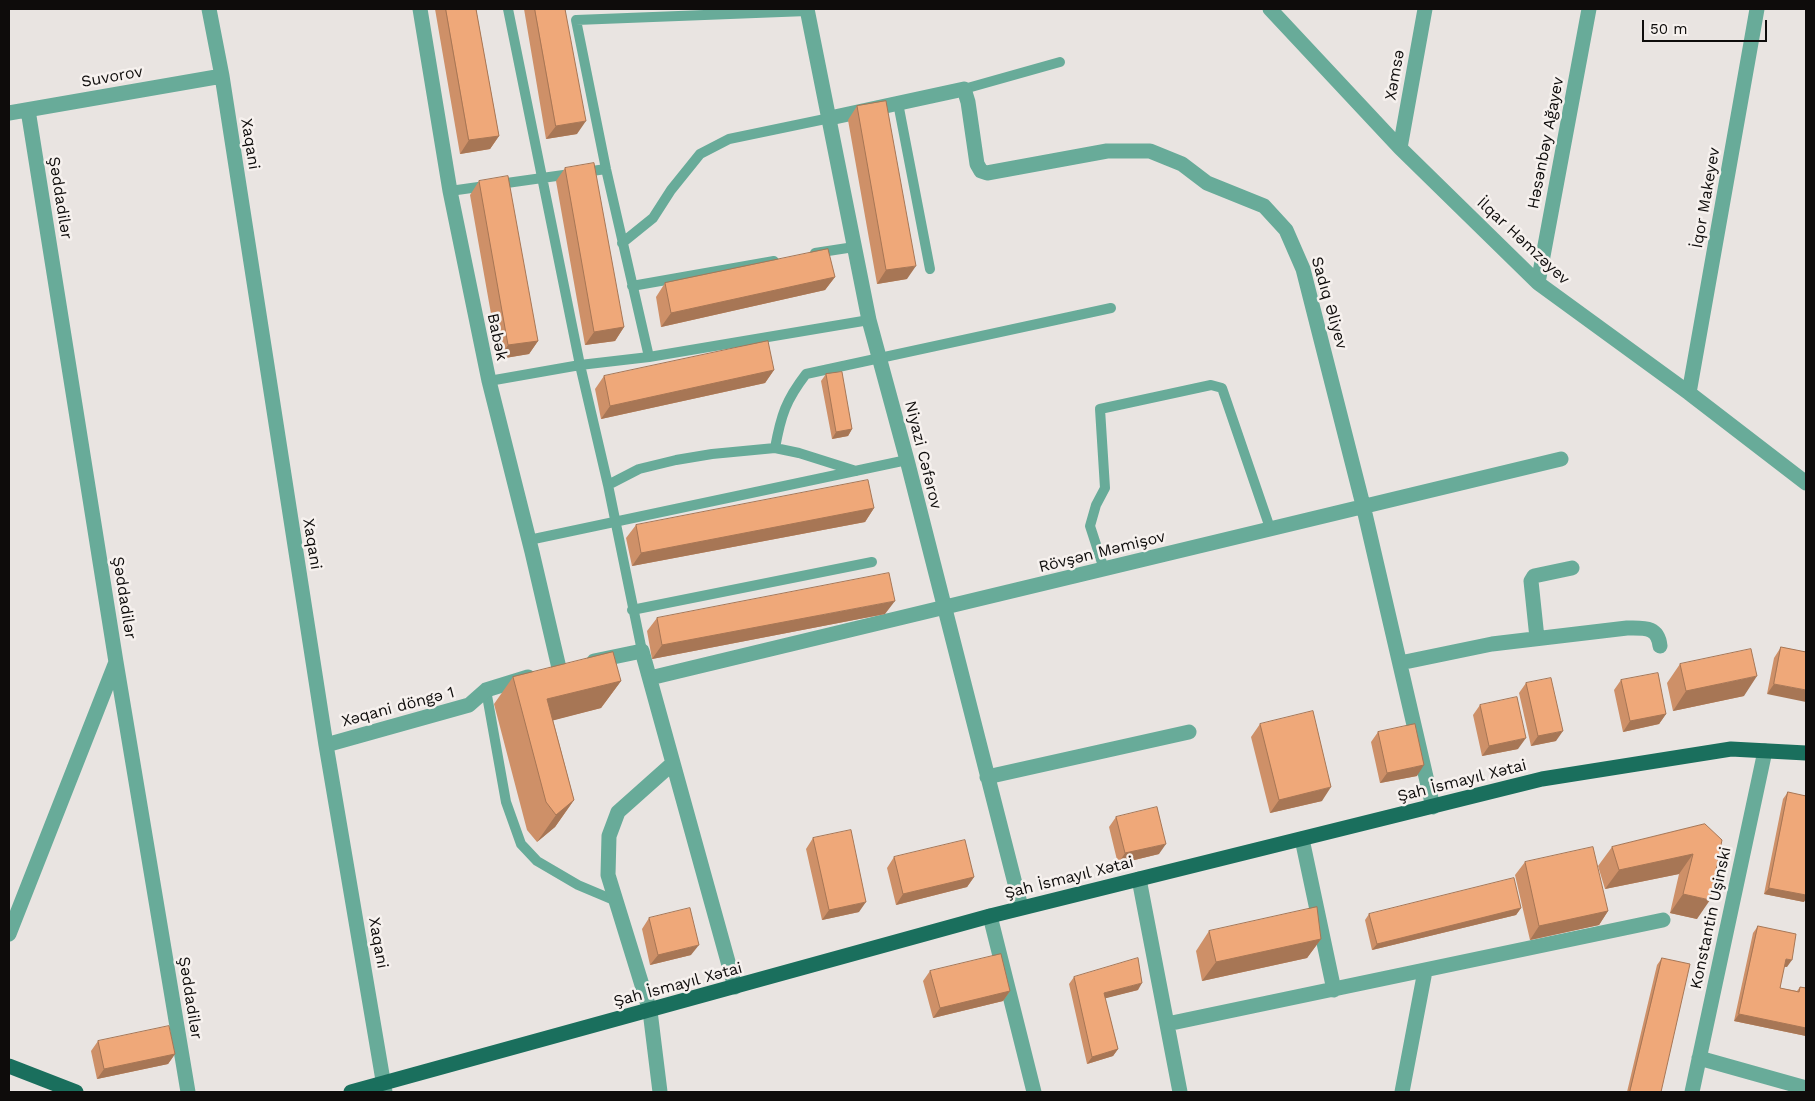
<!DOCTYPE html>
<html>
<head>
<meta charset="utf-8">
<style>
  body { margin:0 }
  #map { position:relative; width:1815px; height:1101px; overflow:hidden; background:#e9e4e1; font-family:"Work Sans",sans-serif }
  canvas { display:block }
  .frame { position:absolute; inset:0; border:10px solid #0e0c0b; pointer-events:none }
  .scale { position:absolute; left:1642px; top:20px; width:125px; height:22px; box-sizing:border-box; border:2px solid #0e0c0b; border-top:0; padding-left:6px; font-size:15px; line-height:18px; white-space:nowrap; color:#0e0c0b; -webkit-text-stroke:4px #f6f1ee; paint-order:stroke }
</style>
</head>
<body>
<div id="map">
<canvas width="1815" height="1101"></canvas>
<div class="frame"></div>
<div class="scale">50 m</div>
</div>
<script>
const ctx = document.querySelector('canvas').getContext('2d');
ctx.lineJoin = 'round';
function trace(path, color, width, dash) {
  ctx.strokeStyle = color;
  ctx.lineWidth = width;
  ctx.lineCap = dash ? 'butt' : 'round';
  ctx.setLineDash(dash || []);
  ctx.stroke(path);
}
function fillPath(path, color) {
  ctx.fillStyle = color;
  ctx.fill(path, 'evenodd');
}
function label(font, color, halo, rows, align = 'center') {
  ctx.font = font + ' "Work Sans",sans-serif';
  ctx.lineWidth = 5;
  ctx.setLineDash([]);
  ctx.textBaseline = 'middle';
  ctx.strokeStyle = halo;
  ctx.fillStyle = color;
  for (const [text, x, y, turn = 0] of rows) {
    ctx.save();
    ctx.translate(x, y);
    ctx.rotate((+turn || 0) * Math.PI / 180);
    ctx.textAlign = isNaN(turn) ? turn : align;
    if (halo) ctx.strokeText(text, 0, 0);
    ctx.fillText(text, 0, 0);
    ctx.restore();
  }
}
trace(new Path2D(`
  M508 9 580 365 608 485 642 651
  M964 89 1060 62
  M898 103 930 269
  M450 191 606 169
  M622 243 653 218 671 190 700 154 729 139 830 118
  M815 253 854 247
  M632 286 774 261
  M649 357 606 169 576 20 807 11
  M489 381 580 365 649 357 869 320
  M775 448C781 415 786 400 806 374L1111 308
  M608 485 639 469 676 460 712 454 775 448 799 453 856 471
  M529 540 907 460
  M1104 569 1090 526 1096 505 1105 488 1100 409 1211 385 1222 388 1270 528
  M632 610 872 562
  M486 690 506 802 521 844 537 861 578 885 616 901`), '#68ab99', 10);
trace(new Path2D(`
  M209 9 222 76 326 745 385 1092
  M420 9 450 191 489 381 532 552 559 668
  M807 9 869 320 907 460 1021 907
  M1270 9 1400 148 1538 283 1689 393 1806 483
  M28 110 116 662 188 1092
  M9 113 222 76
  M830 118 964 89 968 102 977 164 981 171 987 173 1107 151H1150L1182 164 1207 183 1264 206 1286 230 1303 269 1363 505 1433 807
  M1400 148 1425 9
  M1538 283 1589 9
  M1689 393 1757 9
  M1537 638 1531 581 1534 576 1572 568
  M594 661 642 651 735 987
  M1400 663 1492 644 1627 628C1644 628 1658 626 1660 646
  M650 678C954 606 1257 530 1561 459
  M326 745 469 705 486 690 528 677
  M987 777 1189 732
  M1302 839 1334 990
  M1139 879 1180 1092
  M990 916 1034 1092
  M9 934 116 662
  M1167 1024 1663 920
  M1699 1058 1806 1088
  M660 1092 650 1011 608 875 609 836 618 812 673 763
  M1402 1092 1425 971
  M1692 1092 1765 751`), '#68ab99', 15);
trace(new Path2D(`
  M9 1066 76 1092
  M351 1092 990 916 1542 779 1731 749 1806 753`), '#1a6f5d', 15);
fillPath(new Path2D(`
  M435 9H476L499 136 490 149 460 154Z
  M524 9H565L577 134 546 139Z
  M857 106 907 279 877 284 848 120Z
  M565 168 624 327 615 341 585 345 556 181Z
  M479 181 538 341 529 354 499 359 470 195Z
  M835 277 825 290 661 327 656 297 665 283Z
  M774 370 765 383 601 419 595 389 604 376Z
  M826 374 852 429 848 436 832 439 821 381Z
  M874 508 865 522 632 566 626 538 636 525Z
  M885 614 652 659 647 631 657 618Z
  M1781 647 1806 652 1767 694 1774 658Z
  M1680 664 1744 696 1673 711 1667 683Z
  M513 677 621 681 601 708 553 720 574 800 555 827 537 842 527 830 494 704Z
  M1621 680 1666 714 1659 724 1623 732 1614 690Z
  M1526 683 1556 741 1531 746 1519 693Z
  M1480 705 1518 749 1482 756 1473 715Z
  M1260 724 1322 801 1270 813 1251 737Z
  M1378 732 1417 776 1380 783 1371 742Z
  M1788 792 1804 902 1764 894 1783 799Z
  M1116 817 1159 854 1118 864 1109 827Z
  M1705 824 1697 919 1670 913 1679 874 1605 889 1598 866 1612 847Z
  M813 838 859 912 822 920 806 849Z
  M894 857 974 877 967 887 896 905 887 868Z
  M1525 862 1608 911 1599 925 1530 940 1515 875Z
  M1521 908 1516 915 1372 950 1365 920 1369 914Z
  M649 918 691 955 650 965 642 929Z
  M1758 926 1787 967H1784L1780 988 1797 991 1800 987 1806 988V1036L1734 1021 1753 933Z
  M1209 931 1321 939 1307 958 1202 981 1196 951Z
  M1662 958 1661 1092H1627L1657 965Z
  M930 971 1010 991 1003 1001 933 1018 923 981Z
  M1074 977 1138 990 1105 998 1118 1049 1113 1056 1087 1064 1069 984Z
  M98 1041 175 1054 168 1064 97 1079 91 1051Z`), '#ce9068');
fillPath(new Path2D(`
  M586 121 577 134 546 139 556 126Z
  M499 136 490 149 460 154 469 140Z
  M916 266 907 279 877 284 886 270Z
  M835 277 825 290 661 327 671 313Z
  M624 327 615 341 585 345 594 332Z
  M538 341 529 354 499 359 508 345Z
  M774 370 765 383 601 419 610 406Z
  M852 429 848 436 832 439 836 432Z
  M874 508 865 522 632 566 641 553Z
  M895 601 885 614 652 659 662 645Z
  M1757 676 1744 696 1673 711 1686 691Z
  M621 681 601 708 528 727 547 699Z
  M1774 684 1806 690V702L1767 694Z
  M1666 714 1659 724 1623 732 1630 721Z
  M1563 731 1556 741 1531 746 1538 736Z
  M1526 738 1518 749 1482 756 1489 746Z
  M1424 765 1417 776 1380 783 1387 773Z
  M1331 787 1322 801 1270 813 1279 800Z
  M574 800 555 827 537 842 556 815Z
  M1166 844 1159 854 1118 864 1125 853Z
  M1693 854 1679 874 1605 889 1619 870Z
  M974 877 967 887 896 905 903 894Z
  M1769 888 1806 895V899L1804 902 1764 894Z
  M1683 894 1710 900 1697 919 1670 913Z
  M866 902 859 912 822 920 829 910Z
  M1521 908 1516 915 1372 950 1377 944Z
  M1608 911 1599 925 1530 940 1539 926Z
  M1321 939 1307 958 1202 981 1216 962Z
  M699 945 691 955 650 965 658 955Z
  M1786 959 1792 960 1787 967 1781 966Z
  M1142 983 1138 990 1099 1000 1104 993Z
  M1010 991 1003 1001 933 1018 940 1008Z
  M1739 1014 1806 1028V1036L1734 1021Z
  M1118 1049 1113 1056 1087 1064 1092 1057Z
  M175 1054 168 1064 97 1079 104 1069Z`), '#a77655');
const building = new Path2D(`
  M446 9H476L499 136 469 140Z
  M535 9H565L586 121 556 126Z
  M886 101 916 266 886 270 857 106Z
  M594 163 624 327 594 332 565 168Z
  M508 176 538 341 508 345 479 181Z
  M828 249 835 277 671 313 665 283Z
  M768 341 774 370 610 406 604 376Z
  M842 372 852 429 836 432 826 374Z
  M868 480 874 508 641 553 636 525Z
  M889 573 895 601 662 645 657 618Z
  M1781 647 1806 652V690L1774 684Z
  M1751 649 1757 676 1686 691 1680 664Z
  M613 652 621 681 547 699 574 800 556 815 546 802 513 677Z
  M1658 673 1666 714 1630 721 1621 680Z
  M1551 678 1563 731 1538 736 1526 683Z
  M1517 697 1526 738 1489 746 1480 705Z
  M1313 711 1331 787 1279 800 1260 724Z
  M1415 724 1424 765 1387 773 1378 732Z
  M1788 792 1806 796V895L1769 888Z
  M1157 807 1166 844 1125 853 1116 817Z
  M1705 824 1722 840 1710 900 1683 894 1693 854 1619 870 1612 847Z
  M851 830 866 902 829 910 813 838Z
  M965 840 974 877 903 894 894 857Z
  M1593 847 1608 911 1539 926 1525 862Z
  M1514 878 1521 908 1377 944 1369 914Z
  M1317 907 1321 939 1216 962 1209 931Z
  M690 908 699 945 658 955 649 918Z
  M1758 926 1796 934 1792 960 1786 959 1780 988 1799 992 1800 987 1806 988V1028L1739 1014Z
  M1001 954 1010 991 940 1008 930 971Z
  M1138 958 1142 983 1104 993 1118 1049 1092 1057 1074 977Z
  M1662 958 1690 964 1661 1092H1630Z
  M169 1026 175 1054 104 1069 98 1041Z`);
fillPath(building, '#efa879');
trace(building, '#a77655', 1);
label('16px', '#0e0c0b', '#f6f1ee', [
  ["Xəmsə",1395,75,-80],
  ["Suvorov",112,77,-10],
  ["Həsənbəy Ağayev",1546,143,-79],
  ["Xaqani",250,144,81],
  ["Şəddadilər",60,198,81],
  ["İqor Makeyev",1706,198,-80],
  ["İlqar Həmzəyev",1523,241,43],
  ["Sadıq Əliyev",1329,303,74],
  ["Babək",497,337,78],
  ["Niyazi Cəfərov",923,455,76],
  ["Xaqani",312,544,81],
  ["Rövşən Məmişov",1102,552,-14],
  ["Şəddadilər",124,598,81],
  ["Xəqani döngə 1",398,707,-15],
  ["Şah İsmayıl Xətai",1462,781,-14],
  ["Şah İsmayıl Xətai",1069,878,-14],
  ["Konstantin Uşinski",1711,918,-78],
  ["Xaqani",378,943,80],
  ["Şah İsmayıl Xətai",678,985,-15],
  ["Şəddadilər",190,998,81]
]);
</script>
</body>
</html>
